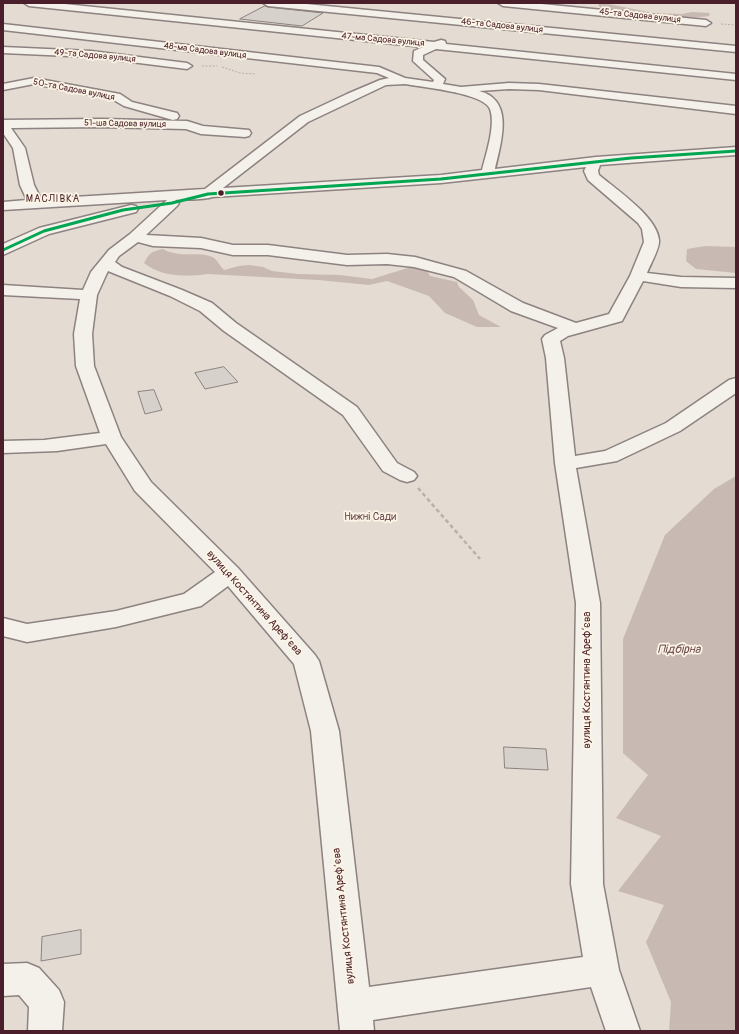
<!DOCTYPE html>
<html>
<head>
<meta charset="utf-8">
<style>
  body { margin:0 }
  #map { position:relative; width:739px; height:1034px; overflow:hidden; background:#f0ebe3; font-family:Pangolin,sans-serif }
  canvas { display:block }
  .frame { position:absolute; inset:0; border:4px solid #4a1f2b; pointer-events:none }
</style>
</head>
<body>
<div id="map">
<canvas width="739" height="1034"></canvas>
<div class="frame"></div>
</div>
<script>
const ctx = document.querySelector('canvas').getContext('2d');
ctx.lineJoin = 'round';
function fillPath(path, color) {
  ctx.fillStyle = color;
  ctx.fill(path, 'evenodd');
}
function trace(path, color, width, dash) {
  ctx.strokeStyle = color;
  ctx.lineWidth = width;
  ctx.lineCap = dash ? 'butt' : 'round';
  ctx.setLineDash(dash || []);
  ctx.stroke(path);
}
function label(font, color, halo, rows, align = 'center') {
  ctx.font = font + ' Pangolin,sans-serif';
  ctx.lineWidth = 3.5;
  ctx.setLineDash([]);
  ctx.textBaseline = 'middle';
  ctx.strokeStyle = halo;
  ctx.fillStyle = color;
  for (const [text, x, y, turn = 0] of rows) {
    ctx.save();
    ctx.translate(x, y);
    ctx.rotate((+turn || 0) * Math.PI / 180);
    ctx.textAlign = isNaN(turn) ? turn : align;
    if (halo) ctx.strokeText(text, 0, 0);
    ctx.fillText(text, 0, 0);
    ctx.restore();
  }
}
fillPath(new Path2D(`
  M3 3H736V1031H3Z`), '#e4dbd2');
fillPath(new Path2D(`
  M593 3H604L653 13 682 14 692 12 710 13 709 16C674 21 636 13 601 9L598 4Z
  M705 246 736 247V273L696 269 686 261 687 249Z
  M163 249C181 259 200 250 214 258 217 260 221 267 224 270L239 266 249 265 263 267 272 271 298 274 340 275 372 279 411 267 426 269 430 276 457 282 459 287 473 300 479 315 501 327H477L445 313 429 296 387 281 369 285 318 280 207 274C187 277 161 277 144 263 149 253 152 251 163 249Z
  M736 476V1031H669L671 1002 646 942 664 905 618 891 661 836 616 818 648 775 623 753V639L665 535 714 489Z`), '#c9b9b3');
const building = new Path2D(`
  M265 6 268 7 323 13 302 26 240 19Z
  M224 367 238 382 205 389 195 373Z
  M154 390 162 410 145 414 138 392Z
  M504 747 546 749 548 770 505 768Z
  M81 930V954L41 961 42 937Z`);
fillPath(building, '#d7d1cc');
trace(building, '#8d8281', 1);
const minor = new Path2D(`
  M24 3H55L434 42 441 40 445 41 446 44 736 74V80L436 49 423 55V60L445 79 443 84 461 87 509 83 539 84 736 106V114L539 90 509 89 479 91C515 100 501 143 495 169L596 157 736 147V155L600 165 598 171 599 175C617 190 657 217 659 240 660 248 650 265 647 273L681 277 736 278V288L681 287 643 281 622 321 568 336 560 341 564 358 575 456 605 451 666 423 729 380 736 378V393L680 431 617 461 576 468 600 603 603 884 619 970 640 1031H606L591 987 373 1020 374 1031H340L311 731 294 664 228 586 201 606 116 627 27 642 3 636V618L27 624 116 611 184 594 215 572 135 491 106 444 57 451 3 453V441L44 440 100 433 76 366 74 334 80 299 3 295V285L83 290 91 272 109 250 130 234 167 200 3 210V202L27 200 20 185 13 148 3 133V120L101 119 187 121 203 126 249 130 251 133 249 136 245 137 201 134 186 129 101 127 11 128 25 148 34 185 41 199 205 189 300 116 347 94 380 80 389 78 377 73 3 30V24L379 67 405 78 433 82 434 80 413 61 414 51 423 47 29 6ZM405 84C422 87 484 93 490 109 496 125 486 154 482 170L441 175 223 188 308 122 386 85ZM586 167 584 171 588 180 638 223 642 229 644 242 630 276 609 314 576 323 523 303 466 271 415 257 387 254 347 255 268 245H233L201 238 146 235 177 206 179 203 175 200C184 199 205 200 212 197L441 183ZM138 242 153 246 201 248 233 255H268L347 265 387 264 414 267 454 277 511 311 558 328 545 335 542 339 546 358 555 463 576 603 571 884 583 957 369 987 339 731 319 661 315 655 238 568 151 482 121 437 94 366 92 334 97 295 107 273 108 271 170 296 200 311 224 331 343 415 383 471 400 480 407 482 414 480 417 476 414 472 397 463 357 407 236 323 212 303 182 290 122 267 115 262 119 256Z
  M263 3H296L736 46V52L268 6Z
  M498 3H531L706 20 711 23 706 26 503 6Z
  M3 47 91 51 187 63 192 66 187 69 91 57 3 53Z
  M34 78 120 94 132 102 177 113 179 116 177 119 173 120 124 106 112 99 34 84 3 90V84Z
  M131 205 136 206 138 209 136 212 49 234 3 255V244L39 228Z
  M27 963 39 968 59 990 64 1002 62 1031H28L29 1007 19 995 3 996V964Z`);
trace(minor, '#8d8281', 3);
trace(new Path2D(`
  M721 24 736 25
  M202 66H217
  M222 67 240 73 255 74`), '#b7b0ad', 1, [2, 1.5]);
trace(new Path2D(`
  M418 488 480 559`), '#b7b0ad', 2.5, [4, 3]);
fillPath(minor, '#f4f1eb');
trace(new Path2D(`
  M3 250 44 231 123 210 172 203 208 194 441 179 631 158 736 151`), '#00a651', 3);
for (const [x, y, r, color] of [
  [221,193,3.5,"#4a1f2b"]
]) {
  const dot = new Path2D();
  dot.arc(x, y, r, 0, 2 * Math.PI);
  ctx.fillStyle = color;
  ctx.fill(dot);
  trace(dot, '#fcf5e5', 1.5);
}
label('9px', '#4a1f2b', '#fcf5e5', [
  ["45-та Садова вулиця",640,16,6],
  ["46-та Садова вулиця",502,26,6],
  ["47-ма Садова вулиця",383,40,5],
  ["48-ма Садова вулиця",205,51,7],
  ["49-та Садова вулиця",95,56,5],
  ["50-та Садова вулиця",74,90,11],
  ["51-ша Садова вулиця",125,124,1]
]);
ctx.letterSpacing = '1px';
label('10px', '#4a1f2b', '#fcf5e5', [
  ["МАСЛІВКА",53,199]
]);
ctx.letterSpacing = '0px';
label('11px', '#6e4b51', '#fcf5e5', [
  ["Нижні Сади",370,517]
]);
label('11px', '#4a1f2b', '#fcf5e5', [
  ["вулиця Костянтина Арефʼєва",254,603,48],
  ["вулиця Костянтина Арефʼєва",587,680,-90],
  ["вулиця Костянтина Арефʼєва",344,916,-96]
]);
label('italic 12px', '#704d53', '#fcf5e5', [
  ["Підбірна",679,650]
]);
</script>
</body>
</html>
